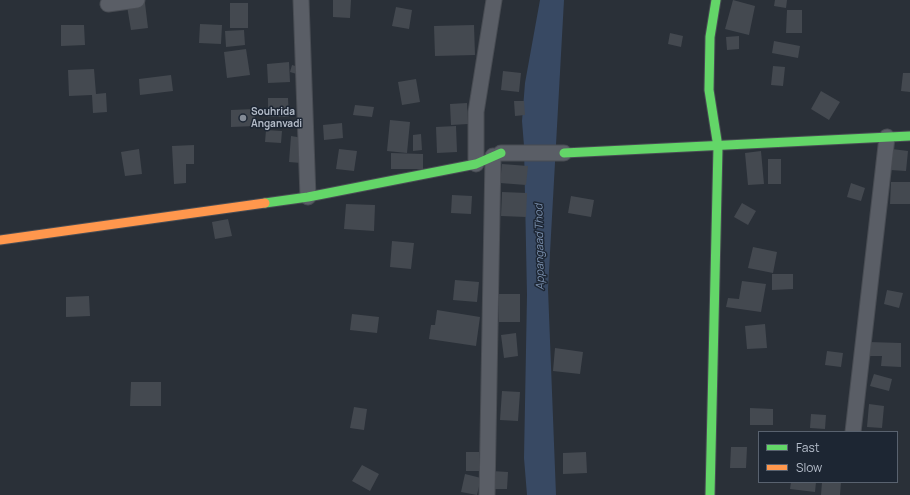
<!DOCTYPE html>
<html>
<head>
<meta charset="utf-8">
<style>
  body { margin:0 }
  #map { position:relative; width:910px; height:495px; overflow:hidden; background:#2a3038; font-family:Manrope,sans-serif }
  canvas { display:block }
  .legend { position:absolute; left:758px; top:431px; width:140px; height:52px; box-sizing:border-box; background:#1d2633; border:1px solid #59626f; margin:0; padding:5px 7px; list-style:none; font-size:12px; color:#b4bcc9 }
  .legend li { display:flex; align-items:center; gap:8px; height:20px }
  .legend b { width:20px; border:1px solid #59626f }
</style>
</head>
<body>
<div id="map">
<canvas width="910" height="495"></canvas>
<ul class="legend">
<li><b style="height:5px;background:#63d668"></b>Fast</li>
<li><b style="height:5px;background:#ff974d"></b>Slow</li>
</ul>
</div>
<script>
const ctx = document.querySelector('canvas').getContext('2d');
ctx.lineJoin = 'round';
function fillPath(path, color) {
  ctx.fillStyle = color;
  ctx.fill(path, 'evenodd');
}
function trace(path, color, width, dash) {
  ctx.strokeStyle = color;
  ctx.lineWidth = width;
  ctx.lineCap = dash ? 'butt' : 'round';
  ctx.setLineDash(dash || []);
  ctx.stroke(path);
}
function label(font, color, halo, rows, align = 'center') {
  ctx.font = font + ' Manrope,sans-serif';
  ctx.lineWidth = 3;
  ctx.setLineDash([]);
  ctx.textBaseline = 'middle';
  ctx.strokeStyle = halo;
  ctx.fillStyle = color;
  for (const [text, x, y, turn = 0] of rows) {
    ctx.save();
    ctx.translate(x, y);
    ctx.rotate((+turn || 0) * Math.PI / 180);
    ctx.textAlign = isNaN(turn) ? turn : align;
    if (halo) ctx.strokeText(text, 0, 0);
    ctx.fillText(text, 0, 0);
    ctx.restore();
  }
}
fillPath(new Path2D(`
  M540 0H564L548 289 556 495H527L524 458 527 295 524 146 522 121 525 83Z`), '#384963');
fillPath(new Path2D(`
  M333 0H351L350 18 333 17Z
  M733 0 755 6 749 35 725 29Z
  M775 0H787L786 8 774 6Z
  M145 3 148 28 131 30 127 6Z
  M230 3H248V28H230Z
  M396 7 412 10 409 29 392 26Z
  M787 10H802V33H786Z
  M200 24 222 25 221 44 199 43Z
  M61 25H84L85 45 61 46Z
  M474 25 475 55 435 56 434 26Z
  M244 30 245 45 226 47 225 31Z
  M670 33 683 36 681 47 668 44Z
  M739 36V49L727 50 726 37Z
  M774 41 800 46 798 58 772 53Z
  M246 49 250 75 227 78 224 52Z
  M289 62 290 82 268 83 267 64Z
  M292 65 302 68 300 75 290 72Z
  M773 66 785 67 783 86 771 85Z
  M94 69 96 94 106 93 107 112 93 113 92 95 69 96 68 70Z
  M503 71 521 73 519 92 501 90Z
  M903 73H910V92L901 91Z
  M171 75 173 91 140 95 139 79Z
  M416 79 420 102 402 105 398 82Z
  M821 91 840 102 829 120 811 109Z
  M268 98H288L289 117H268Z
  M514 101H524L525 115 515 116Z
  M467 103 468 124 451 125 450 104Z
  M355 105 374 107 372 117 353 115Z
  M255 109V126L231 127V110Z
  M390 120 410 122 407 153 387 151Z
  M342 123 343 138 324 140 323 125Z
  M456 126 457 152 437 153 436 127Z
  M266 130 282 131 281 143 265 142Z
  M421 134 422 150 413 151V135Z
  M291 136 303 138 301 163 289 162Z
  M194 145V164H186V183L174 184 172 146Z
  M139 149 142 174 125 176 121 152Z
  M339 149 357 151 354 171 336 169Z
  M892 149 908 151 906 171 890 170Z
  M761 151 764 184 748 185 745 153Z
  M391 153 423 154V169H391Z
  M768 159H781V184H768Z
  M502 164 528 166 526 185 500 183Z
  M891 182H910V204H890Z
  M851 183 865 188 861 201 847 197Z
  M502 192 527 193 526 217 501 216Z
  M452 195 472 196 471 214 451 213Z
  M571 196 594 200 591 217 568 213Z
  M742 203 756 211 748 225 734 217Z
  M346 204 375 205 374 231 344 229Z
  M228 219 232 236 215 239 212 222Z
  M392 241 414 243 411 269 390 267Z
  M753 247 777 252 773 273 748 268Z
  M772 274H793V289L772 290Z
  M455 280 479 282 477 302 453 300Z
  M742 281 766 284 761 312 726 307 728 298 739 299Z
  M887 290 903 293 899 308 884 304Z
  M499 294H520V322H499Z
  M89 296 90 316 66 317V297Z
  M437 310 480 317 476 346 429 339 431 325H435Z
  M352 314 379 317 377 333 350 330Z
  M765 324 767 348 747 349 745 326Z
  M516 333 518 356 504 358 501 335Z
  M869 342 901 343V367L881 366 882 356H869Z
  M555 348 583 352 580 374 553 371Z
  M827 351 843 353 841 367 825 365Z
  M874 374 892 379 889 391 870 386Z
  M131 382H161V406H130Z
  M502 391 520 392 518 421 500 420Z
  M869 404 884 406 882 428 867 427Z
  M354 407 367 409 364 430 350 428Z
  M750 408 773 409V425H750Z
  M811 414 826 415 825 429 810 428Z
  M731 447H747L746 468H730Z
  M466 452H479V471H466Z
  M586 452 587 473 563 474V453Z
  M362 465 379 474 370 491 352 481Z
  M492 471 508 472 507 489H491Z
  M465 474 481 478 477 495 461 492Z
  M791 482H816L815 492 790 489Z
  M822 482H841L840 495H821Z`), '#444950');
const street = new Path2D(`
  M301 0 308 197
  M108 4 137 0
  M501 153H564
  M476 164V112L494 0
  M853 432 887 137
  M487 495 493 156`);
const fast = new Path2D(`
  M564 153 910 136
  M265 203 308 197 476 164 501 153
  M710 495 718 147 709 90 710 37 716 0`);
const slow = new Path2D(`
  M0 240 265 203`);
trace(street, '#484c53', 17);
trace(fast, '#484c53', 11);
trace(slow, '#484c53', 11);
trace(street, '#5a5e66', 15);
trace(fast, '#63d668', 9);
trace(slow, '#ff974d', 9);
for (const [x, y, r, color] of [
  [243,118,4,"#848b96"]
]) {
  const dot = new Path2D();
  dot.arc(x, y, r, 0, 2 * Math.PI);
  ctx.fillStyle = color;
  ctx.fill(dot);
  trace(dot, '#1d2633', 1.5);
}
label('bold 10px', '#b4bcc9', '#1d2633', [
  ["Souhrida",251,112],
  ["Anganvadi",251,124]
], 'left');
label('italic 11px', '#7c92b1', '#1d2633', [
  ["Appangaad Thod",540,247,-91]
]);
</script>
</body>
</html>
